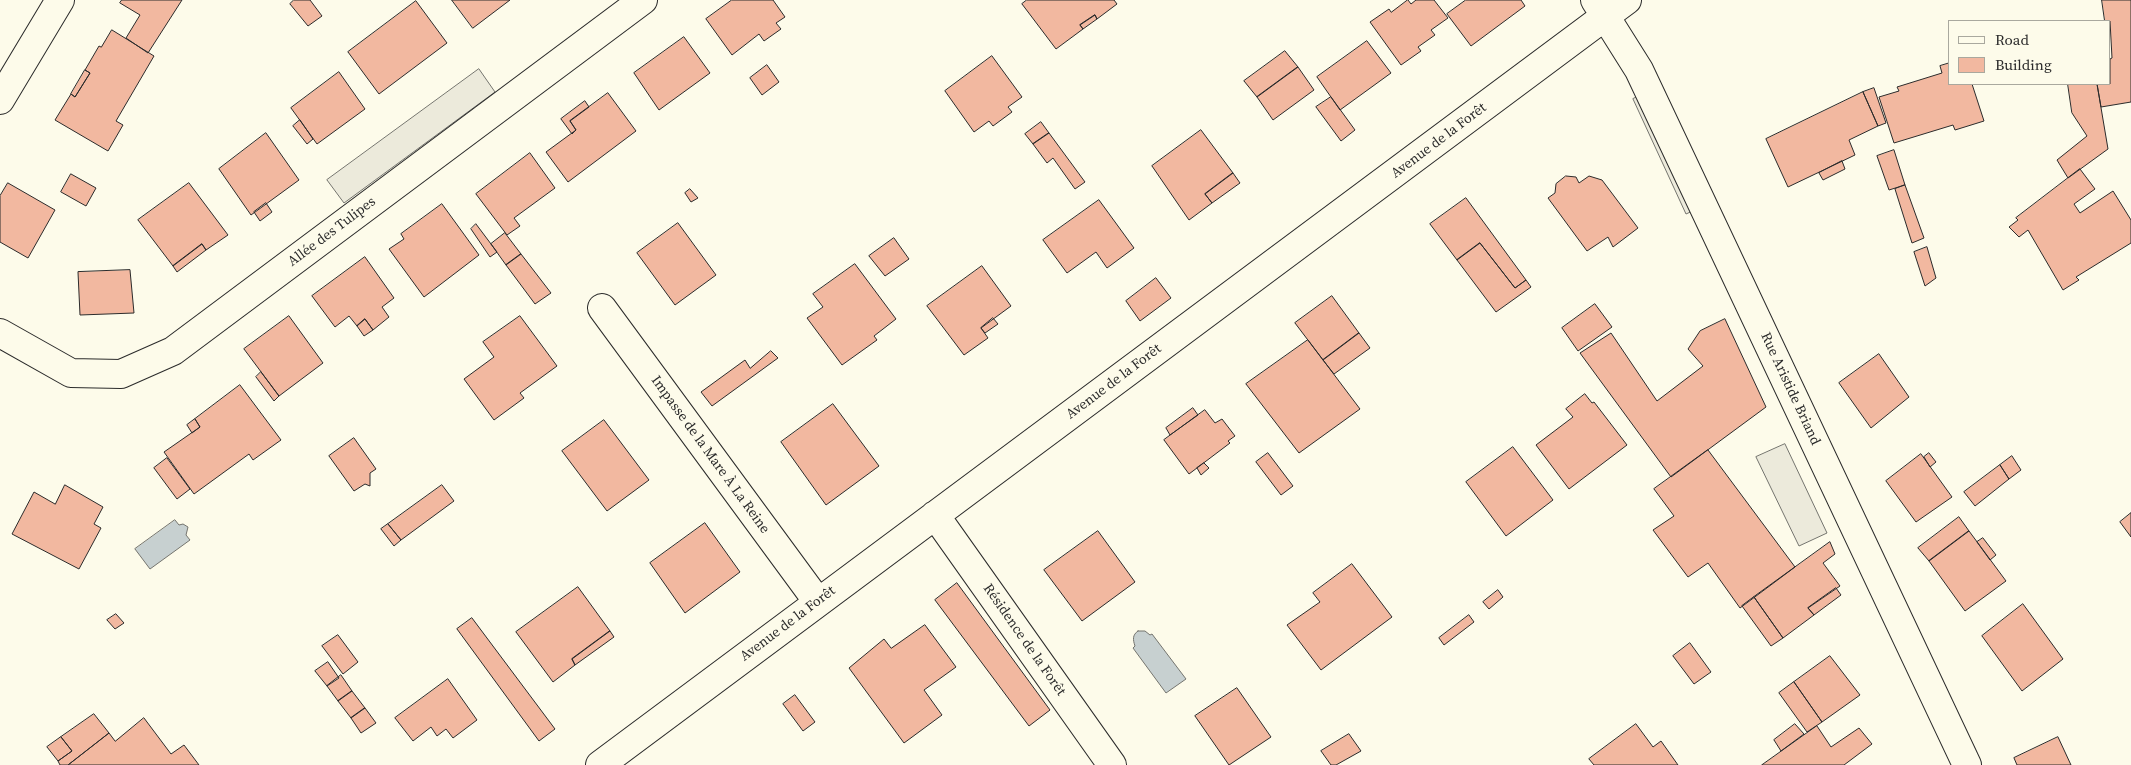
<!DOCTYPE html>
<html>
<head>
<meta charset="utf-8">
<style>
  body { margin:0 }
  #map { position:relative; width:2131px; height:765px; overflow:hidden; background:#fdfbea; font-family:"Source Serif 4",serif }
  canvas { display:block }
  .legend { position:absolute; left:1948px; top:20px; width:162px; height:65px; box-sizing:border-box; background:#fdfbea; border:1px solid #a9a89e; margin:0; padding:6px 9px; list-style:none; font-size:15px; color:#2b2b2b }
  .legend li { display:flex; align-items:center; gap:10px; height:25px }
  .legend b { width:25px; border:1px solid #a9a89e }
</style>
</head>
<body>
<div id="map">
<canvas width="2131" height="765"></canvas>
<ul class="legend">
<li><b style="height:6px;background:#fdfbea"></b>Road</li>
<li><b style="height:14px;background:#f2b8a0"></b>Building</li>
</ul>
</div>
<script>
const ctx = document.querySelector('canvas').getContext('2d');
ctx.lineJoin = 'round';
function fillPath(path, color) {
  ctx.fillStyle = color;
  ctx.fill(path, 'evenodd');
}
function trace(path, color, width, dash) {
  ctx.strokeStyle = color;
  ctx.lineWidth = width;
  ctx.lineCap = dash ? 'butt' : 'round';
  ctx.setLineDash(dash || []);
  ctx.stroke(path);
}
function label(font, color, halo, rows, align = 'center') {
  ctx.font = font + ' "Source Serif 4",serif';
  ctx.lineWidth = 4;
  ctx.setLineDash([]);
  ctx.textBaseline = 'middle';
  ctx.strokeStyle = halo;
  ctx.fillStyle = color;
  for (const [text, x, y, turn = 0] of rows) {
    ctx.save();
    ctx.translate(x, y);
    ctx.rotate((+turn || 0) * Math.PI / 180);
    ctx.textAlign = isNaN(turn) ? turn : align;
    if (halo) ctx.strokeText(text, 0, 0);
    ctx.fillText(text, 0, 0);
    ctx.restore();
  }
}
const parking = new Path2D(`
  M479 69 495 92 344 203 327 180Z
  M1643 94 1697 209 1686 214 1633 99Z
  M1785 444 1827 533 1799 546 1756 457Z`);
fillPath(parking, '#eceadb');
trace(parking, '#74746e', 1);
const water = new Path2D(`
  M175 520 179 525 183 524 188 527 186 535 190 540 150 569 135 549Z
  M1138 631H1145L1150 635 1152 634 1186 679 1166 693 1133 648 1135 646C1133 640 1132 635 1138 631Z`);
fillPath(water, '#c7d0d0');
trace(water, '#74746e', 1);
const building = new Path2D(`
  M122 0H182L148 53 126 38 140 15 120 3Z
  M294 0H310L322 16 308 26 290 4Z
  M452 0H510L473 28Z
  M732 0H773L785 17 776 23 781 29 764 41 759 34 732 55 706 19Z
  M1027 0H1114L1117 4 1097 19 1095 15 1080 25 1083 29 1056 49 1022 4Z
  M1408 0 1411 4 1416 0H1434L1448 18 1431 30 1435 35 1418 47 1421 51 1401 65 1370 22 1389 9 1391 12Z
  M1466 0H1521L1525 6 1471 46 1447 14Z
  M2102 0H2131V102L2101 107 2097 84H2110V59L2112 58 2110 21H2105Z
  M416 1 447 43 379 94 348 52Z
  M1095 15 1097 19 1083 29 1080 25Z
  M112 30 154 56 116 121 123 125 108 151 55 120 71 94 75 97 90 73 85 70 99 46 101 47Z
  M684 37 710 73 659 110 634 73Z
  M1367 41 1391 73 1340 110 1317 77Z
  M1285 51 1298 67 1257 97 1244 81Z
  M992 56 1022 97 1008 107 1012 112 993 126 989 121 974 132 945 91Z
  M1950 63V84H1972L1984 121 1955 130 1953 125 1894 143 1879 97 1899 91 1897 87 1942 73 1940 66Z
  M767 65 779 82 762 95 750 78Z
  M1298 67 1314 90 1273 120 1257 97Z
  M85 70 90 73 75 97 71 94Z
  M339 72 365 109 317 144 291 108Z
  M2068 84H2097L2108 149 2068 178 2057 160 2087 136 2072 113Z
  M1874 88 1886 123 1878 126 1863 92Z
  M1863 92 1878 126 1849 140 1855 155 1788 187 1766 139Z
  M608 93 636 131 568 182 546 152 576 130 570 121Z
  M1331 97 1355 130 1341 141 1316 107Z
  M585 101 589 107 570 121 576 130 572 134 561 119Z
  M300 120 313 139 307 144 293 126Z
  M1041 122 1049 133 1033 144 1025 134Z
  M1201 130 1233 173 1205 194 1212 203 1189 220 1152 166Z
  M266 133 299 180 251 215 219 169Z
  M1049 133 1085 182 1075 189 1053 158 1047 163 1033 144Z
  M1894 150 1905 185 1889 190 1877 156Z
  M530 153 555 188 514 218 520 226 507 235 476 194Z
  M1842 161 1845 169 1823 180 1819 173Z
  M2080 169 2095 189 2074 204 2080 213 2113 191 2131 220V243L2076 277 2079 280 2063 290 2028 230 2019 237 2009 227 2018 220 2016 218Z
  M1233 173 1240 183 1212 203 1205 194Z
  M71 174 96 188 86 206 61 192Z
  M1566 176 1576 177 1579 183 1589 176 1602 180 1638 228 1613 247 1608 237 1587 251 1548 198 1555 193 1556 184Z
  M8 183 55 210 28 258 0 242V196Z
  M189 183 228 235 206 250 202 244 173 266 138 220Z
  M1905 185 1924 238 1912 243 1895 189Z
  M690 189 698 198 691 202 685 193Z
  M1466 198 1526 280 1515 288 1480 243 1457 260 1430 224Z
  M1099 200 1134 248 1107 268 1096 252 1067 273 1043 240Z
  M266 203 272 212 260 221 254 212Z
  M442 204 479 255 424 297 389 249 404 239 401 234Z
  M678 223 716 275 675 305 637 253Z
  M476 224 497 252 490 257 471 229Z
  M505 233 521 254 506 265 491 244Z
  M894 238 909 259 885 276 869 256Z
  M1480 243 1515 288 1526 280 1531 287 1496 312 1457 260Z
  M202 244 206 250 177 272 173 266Z
  M1927 247 1936 278 1925 286 1914 252Z
  M521 254 551 293 535 304 506 265Z
  M365 257 394 298 382 307 389 317 373 330 365 319 357 326 349 316 335 327 312 296Z
  M855 264 896 319 874 336 877 340 842 365 807 318 823 307 813 294Z
  M982 266 1011 306 981 328 988 338 964 355 927 306Z
  M130 270 134 313 80 315 78 272Z
  M1156 278 1171 298 1140 321 1126 301Z
  M1332 296 1359 333 1323 360 1295 323Z
  M1595 304 1612 327 1578 351 1562 328Z
  M289 316 323 363 279 396 244 349Z
  M520 316 557 366 520 393 524 398 494 420 464 379 494 357 483 342Z
  M993 318 998 324 985 333 981 328Z
  M365 319 373 330 364 336 357 326Z
  M1725 319 1766 407 1671 477 1580 353 1611 333 1657 401 1703 366 1688 349 1700 331Z
  M1359 333 1370 348 1334 374 1323 360Z
  M1308 340 1360 409 1299 453 1246 384Z
  M771 351 778 358 712 406 701 392 745 360 750 368Z
  M1879 354 1909 397 1871 428 1839 383Z
  M261 372 279 396 274 401 256 377Z
  M240 385 281 440 253 460 249 454 194 494 164 452 200 427 195 419Z
  M1585 394 1592 403 1594 402 1627 445 1569 489 1536 445 1573 417 1566 409Z
  M833 404 879 466 826 505 781 442Z
  M1193 408 1198 415 1170 435 1166 428Z
  M1205 410 1215 423 1222 419 1235 436 1228 441 1230 443 1189 474 1164 440Z
  M195 419 200 427 192 433 187 425Z
  M604 420 649 480 607 511 562 451Z
  M354 438 376 469 370 473V486L365 484 354 491 329 456Z
  M1513 447 1553 500 1506 536 1466 482Z
  M1708 450 1795 567 1740 608 1708 563 1688 577 1653 530 1674 516 1654 489Z
  M1268 453 1293 486 1281 495 1256 462Z
  M1929 453 1936 462 1930 467 1924 457Z
  M1921 454 1952 497 1916 522 1886 481Z
  M2012 456 2021 470 2009 479 2000 465Z
  M167 458 190 489 177 499 154 468Z
  M1204 463 1209 468 1201 475 1197 468Z
  M2000 465 2009 479 1975 506 1964 492Z
  M65 485 103 507 94 524 101 528 79 569 12 534 34 492 55 504Z
  M442 485 454 501 401 540 388 524Z
  M2131 513V537L2120 522Z
  M1959 517 1969 531 1929 561 1918 548Z
  M705 523 740 572 685 613 650 563Z
  M388 524 401 540 394 546 381 529Z
  M1098 531 1135 582 1082 621 1044 570Z
  M1969 531 2006 581 1965 611 1929 561Z
  M1983 538 1996 555 1990 560 1977 542Z
  M1830 542 1835 554 1823 563 1840 586 1808 608 1814 615 1783 638 1754 597Z
  M1352 564 1392 617 1321 670 1287 625 1320 602 1313 593Z
  M957 583 1050 710 1029 726 935 600Z
  M578 587 610 631 572 659 575 665 553 682 516 632Z
  M1836 588 1841 595 1814 615 1808 608Z
  M1498 590 1503 597 1489 609 1483 602Z
  M1754 597 1783 638 1771 646 1742 606Z
  M2023 604 2063 659 2022 691 1982 636Z
  M116 614 124 623 115 629 107 620Z
  M1469 615 1474 622 1444 645 1439 638Z
  M472 618 555 729 539 741 457 629Z
  M925 625 956 667 924 690 942 715 904 743 849 668 884 639 891 648Z
  M610 631 614 637 575 665 572 659Z
  M338 635 358 662 343 674 322 646Z
  M1690 643 1711 672 1694 684 1673 656Z
  M1830 656 1860 695 1822 722 1794 682Z
  M328 662 339 678 327 686 315 671Z
  M341 675 352 691 338 701 327 686Z
  M448 679 477 720 453 738 446 729 437 736 431 727 413 741 395 718Z
  M1794 682 1822 722 1807 732 1779 693Z
  M1237 688 1271 737 1229 765 1195 716Z
  M352 691 365 708 351 718 338 701Z
  M795 695 815 722 803 731 783 704Z
  M365 708 376 723 361 733 351 718Z
  M94 714 109 733 68 765H60L58 761 72 751 61 737Z
  M144 718 171 754 184 745 199 765H68L109 733 115 741Z
  M1636 724 1653 747 1661 741 1678 765H1594L1589 759Z
  M1795 724 1804 734 1781 751 1774 740Z
  M1817 726 1831 747 1859 728 1872 744 1844 765H1762Z
  M1349 734 1361 751 1336 765H1331L1321 751Z
  M61 737 72 751 58 761 47 747Z
  M2058 737 2071 765H2017L2014 758Z`);
fillPath(building, '#f2b8a0');
trace(building, '#2b2b2b', 1);
const minor = new Path2D(`
  M1595 0 1639 70 1967 765
  M0 100 60 0
  M602 308 818 602
  M0 333 71 373 121 374 173 351 643 0
  M935 515 1112 765
  M600 765 1627 0`);
trace(minor, '#2b2b2b', 30);
trace(minor, '#fdfbea', 28);
label('14px', '#2b2b2b', '#fdfbea', [
  ["Avenue de la Forêt",1439,141,-37],
  ["Allée des Tulipes",332,232,-37],
  ["Avenue de la Forêt",1114,382,-37],
  ["Rue Aristide Briand",1790,389,65],
  ["Impasse de la Mare À La Reine",710,455,54],
  ["Avenue de la Forêt",788,624,-37],
  ["Résidence de la Forêt",1024,640,55]
]);
</script>
</body>
</html>
